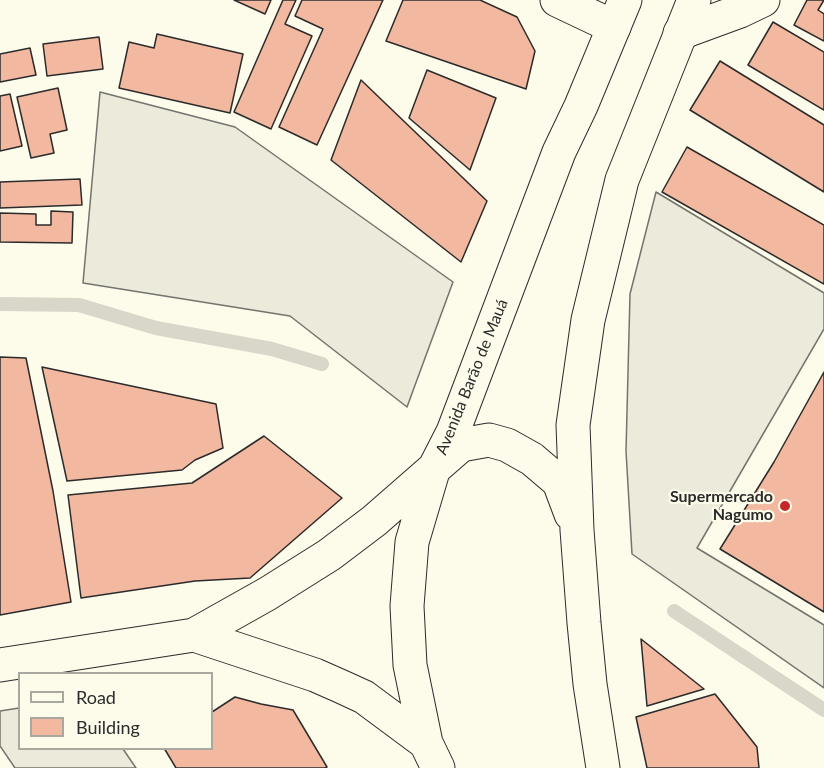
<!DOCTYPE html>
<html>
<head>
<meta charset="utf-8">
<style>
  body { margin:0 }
  #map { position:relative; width:824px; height:768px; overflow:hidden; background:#fdfbea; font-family:Lato,sans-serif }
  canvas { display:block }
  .legend { position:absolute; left:18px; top:672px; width:195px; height:78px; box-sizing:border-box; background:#fdfbea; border:2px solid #a9a89e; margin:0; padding:8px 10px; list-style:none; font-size:18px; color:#2b2b2b }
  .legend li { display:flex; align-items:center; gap:12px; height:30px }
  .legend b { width:30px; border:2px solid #a9a89e }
</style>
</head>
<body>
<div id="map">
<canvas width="824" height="768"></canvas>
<ul class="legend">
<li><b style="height:8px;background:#fdfbea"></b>Road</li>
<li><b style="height:16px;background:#f2b8a0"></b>Building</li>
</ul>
</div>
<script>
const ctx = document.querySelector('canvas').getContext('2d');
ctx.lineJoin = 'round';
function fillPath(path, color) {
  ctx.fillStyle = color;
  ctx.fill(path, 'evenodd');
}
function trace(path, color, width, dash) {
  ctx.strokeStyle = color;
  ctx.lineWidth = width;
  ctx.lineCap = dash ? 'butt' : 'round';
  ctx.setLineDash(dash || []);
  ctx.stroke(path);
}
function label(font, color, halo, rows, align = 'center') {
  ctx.font = font + ' Lato,sans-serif';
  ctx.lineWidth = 4.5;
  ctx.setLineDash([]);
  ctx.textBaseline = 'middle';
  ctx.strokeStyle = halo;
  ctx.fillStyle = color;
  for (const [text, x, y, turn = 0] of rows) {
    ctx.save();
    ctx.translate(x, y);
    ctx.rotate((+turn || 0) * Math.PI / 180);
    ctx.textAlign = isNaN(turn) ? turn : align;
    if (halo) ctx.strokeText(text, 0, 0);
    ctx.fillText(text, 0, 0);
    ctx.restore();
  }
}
const parking = new Path2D(`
  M100 92 235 127 453 282 407 407 290 316 83 283Z
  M656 192 824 293V329L697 548 824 625V688L632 554 626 451 630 294Z
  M19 708 20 748 123 749 136 768H15L0 746V711Z`);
fillPath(parking, '#eceadb');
trace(parking, '#74746e', 1.5);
trace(new Path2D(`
  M0 304 79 305 156 328 272 349 322 364
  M674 611 824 710`), '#d8d7c9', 14);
const building = new Path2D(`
  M234 0H271L265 14Z
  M283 0H296L285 24 312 36 271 129 234 112Z
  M302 0H383L317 145 279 127 323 29 295 16Z
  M403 0H480L517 17 535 51 526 89 386 41Z
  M807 0H824L818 10 824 14V41L794 25Z
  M773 22 824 52V110L748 65Z
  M157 34 243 54 230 113 119 88 129 42 154 48Z
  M99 37 103 69 47 76 43 44Z
  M30 48 36 75 0 82V54Z
  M720 61 824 125V192L690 110Z
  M427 70 496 98 470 170 409 118Z
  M361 80 487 201 461 262 331 160Z
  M58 88 67 130 50 134 54 153 31 158 17 97Z
  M10 94 22 146 0 151V96Z
  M687 147 824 225V284L662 192Z
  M80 179 82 205 0 208V182Z
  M51 211 73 212 72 243 0 242V213L36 214V225H51Z
  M0 357 26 358 53 491 71 602 0 615Z
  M42 367 216 404 223 448 195 460 182 470 67 481Z
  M824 372V612L720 549 774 462Z
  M264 436 342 498 250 578 195 581 81 598 68 495 192 483Z
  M641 639 704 689 647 706Z
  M715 694 757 747 759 768H647L636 717Z
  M235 697 261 704 293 710 327 767 325 768H176L164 748H212V712Z`);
fillPath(building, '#f2b8a0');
trace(building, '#2b2b2b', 1.5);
const minor = new Path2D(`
  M557 0 614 27
  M680 33 740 11 763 0`);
const major = new Path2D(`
  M194 635 315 675 340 686 364 697 426 743
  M0 665 194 635 267 594 329 555 374 521 461 445 489 440 507 445 532 459 559 482 571 514
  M438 768 426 743 410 665 407 606 412 542 433 471 453 432 559 152 581 106 625 0
  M603 768 590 684 584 623 577 530 573 425 588 320 622 180 694 0`);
trace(minor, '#2b2b2b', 35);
trace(major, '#2b2b2b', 35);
trace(minor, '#fdfbea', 33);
trace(major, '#fdfbea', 33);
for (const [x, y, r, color] of [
  [785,506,6,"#c62828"]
]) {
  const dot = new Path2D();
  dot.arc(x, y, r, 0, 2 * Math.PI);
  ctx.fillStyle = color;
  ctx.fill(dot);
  trace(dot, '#fdfbea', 2);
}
label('16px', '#2b2b2b', '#fdfbea', [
  ["Avenida Barão de Mauá",472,377,-68]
]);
label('bold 16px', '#2b2b2b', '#fdfbea', [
  ["Supermercado",773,497],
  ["Nagumo",773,515]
], 'right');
</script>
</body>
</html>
